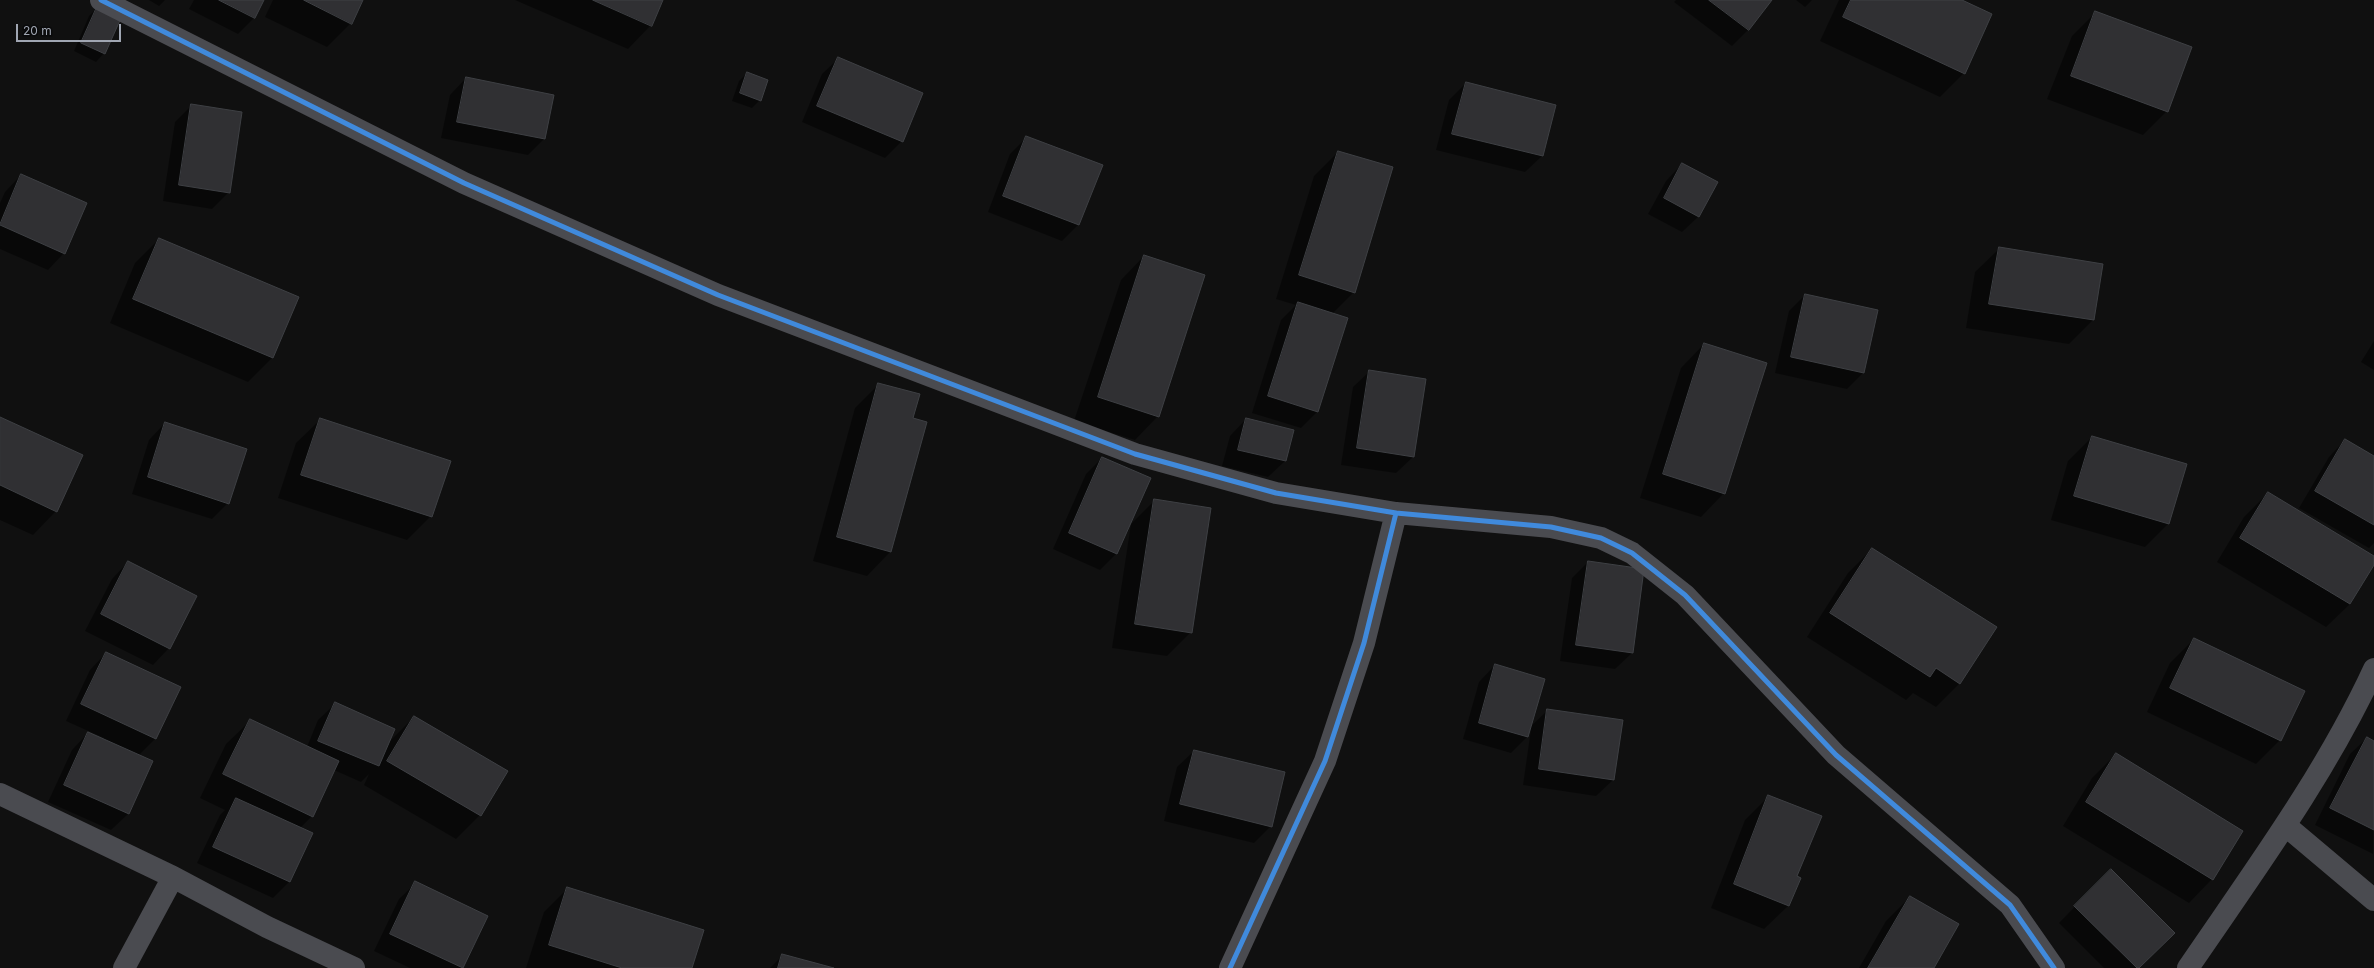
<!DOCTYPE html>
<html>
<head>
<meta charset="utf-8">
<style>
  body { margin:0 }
  #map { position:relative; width:2374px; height:968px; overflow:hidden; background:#101010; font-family:Inter,sans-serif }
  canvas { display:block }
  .scale { position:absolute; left:16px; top:24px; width:105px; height:18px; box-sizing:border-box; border:2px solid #a0a6b2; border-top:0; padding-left:5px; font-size:12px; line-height:14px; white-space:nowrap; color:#a0a6b2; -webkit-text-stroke:3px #0a0a0b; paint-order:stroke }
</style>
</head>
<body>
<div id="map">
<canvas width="2374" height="968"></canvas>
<div class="scale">20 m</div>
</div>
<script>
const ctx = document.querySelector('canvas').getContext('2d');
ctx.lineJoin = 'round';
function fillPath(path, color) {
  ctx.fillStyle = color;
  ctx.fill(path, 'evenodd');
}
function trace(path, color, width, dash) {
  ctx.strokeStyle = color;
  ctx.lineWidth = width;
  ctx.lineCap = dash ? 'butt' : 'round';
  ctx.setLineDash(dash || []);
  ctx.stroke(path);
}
fillPath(new Path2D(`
  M149 0H165L159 6Z
  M194 0H263L254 18 238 34 189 9Z
  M273 0H362L351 23 327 47 265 17Z
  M515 0H662L651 25 628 49Z
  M1676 0H1771L1748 30 1732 46 1674 2Z
  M1796 0H1812L1805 7Z
  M1839 0H1960L1964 73 1940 97 1820 41Z
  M97 8 104 53 96 62 74 51 89 16Z
  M2096 12 2167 111 2143 135 2047 99 2072 36Z
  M839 58 902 141 885 158 802 122 822 74Z
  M747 73 760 100 752 108 732 101 739 81Z
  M466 78 553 96 544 139 528 155 441 138 450 95Z
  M1466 83 1554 106 1542 156 1525 172 1436 150 1449 100Z
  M192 105 229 192 212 209 163 201 175 122Z
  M1027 137 1101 166 1078 225 1062 241 988 212 1010 154Z
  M1338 152 1354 292 1332 314 1317 412 1301 428 1252 413 1281 320 1296 305 1276 299 1314 176Z
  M1682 164 1699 216 1682 232 1648 214 1666 181Z
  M21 175 64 253 48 270 0 249V203L5 192Z
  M159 239 297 297 272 358 248 382 110 323 135 263Z
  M1999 249 2093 320 2069 344 1966 328 1975 272Z
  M1144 256 1158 416 1135 440 1074 421 1121 280Z
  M1805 295 1863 373 1847 389 1775 373 1789 311Z
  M2374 341V370L2361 362Z
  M1704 344 1724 493 1701 517 1640 498 1681 368Z
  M1370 371 1413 457 1396 473 1341 465 1353 387Z
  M879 384 912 419 890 552 867 576 813 561 855 408Z
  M0 418 56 511 33 535 0 520Z
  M1246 419 1292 430 1285 461 1268 477 1222 466 1230 436Z
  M320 420 431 516 407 540 278 498 296 443Z
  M165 423 228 503 212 519 132 494 149 440Z
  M2092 437 2169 523 2145 547 2051 520 2068 461Z
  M2345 440 2374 457V543L2369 548 2299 508 2329 457Z
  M1102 458 1117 553 1100 570 1053 549 1086 474Z
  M2268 493 2374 557V563L2350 604 2326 627 2217 562 2244 517Z
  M1155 500 1191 632 1167 656 1112 648 1131 524Z
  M1872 549 1960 683 1936 707 1913 693 1906 700 1807 637 1848 573Z
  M128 562 169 648 153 665 85 631 112 579Z
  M1588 562 1632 653 1615 669 1560 661 1572 578Z
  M2194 639 2280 740 2256 764 2147 712 2170 663Z
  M106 653 156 738 138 756 151 762 128 814 111 830 48 802 72 750 88 733 103 740 104 738 66 721 90 670Z
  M1495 665 1530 727 1548 710 1613 780 1596 796 1523 785 1531 729 1527 737 1511 753 1463 739 1479 682Z
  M335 704 388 743 414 717 480 815 456 839 364 785 369 774 361 782 334 770 312 816 300 828 290 881 273 898 197 863 220 815 225 810 200 798 226 744 250 721 307 747 318 720Z
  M2367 738 2374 742 2373 854 2315 825 2350 754Z
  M1194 751 1271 826 1254 843 1164 821 1177 767Z
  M2116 754 2212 879 2189 903 2063 826 2092 778Z
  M1769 796 1795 877 1788 906 1764 929 1711 908 1745 820Z
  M2111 870 2138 968H2104L2059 923Z
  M416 883 487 916 462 968H410L374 951 399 899Z
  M568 888 691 968H526L544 912Z
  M1910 897 1933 968H1859L1886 921Z
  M782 956 830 968H770Z`), '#0007');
const building = new Path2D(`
  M219 0H264L255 18Z
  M304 0H363L352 24Z
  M593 0H663L652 26Z
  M1709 0H1772L1749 30Z
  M1851 0H1962L1992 14 1965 74 1843 17Z
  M97 7 121 18 105 54 81 43Z
  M2095 11 2192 47 2168 112 2071 76Z
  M838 57 923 93 903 142 817 106Z
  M747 72 768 80 761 101 740 93Z
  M466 77 554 95 545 139 457 122Z
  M1466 82 1556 105 1543 156 1452 134Z
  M191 104 242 112 230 193 179 185Z
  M1026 136 1103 165 1079 225 1003 196Z
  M1338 151 1393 167 1355 293 1299 275Z
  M1682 163 1718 182 1699 217 1664 198Z
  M21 174 87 203 65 254 0 225Z
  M159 238 299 297 273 358 133 299Z
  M1999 247 2103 264 2094 320 1989 304Z
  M1144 255 1205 275 1159 417 1098 397Z
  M1805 294 1878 310 1864 373 1791 357Z
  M1298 302 1348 318 1318 412 1268 396Z
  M1704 343 1767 363 1725 494 1663 474Z
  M1369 370 1426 379 1414 457 1357 448Z
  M878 383 920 394 913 418 927 422 891 552 837 537Z
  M0 417 83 455 57 512 0 485Z
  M320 418 451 461 432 517 301 475Z
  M1246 418 1294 430 1286 461 1238 450Z
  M165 422 247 449 229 504 148 477Z
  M2092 436 2187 464 2169 524 2074 496Z
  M2345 439 2374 456V525L2315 491Z
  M1102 457 1151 478 1117 554 1069 533Z
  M2268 492 2374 556V565L2350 604 2240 538Z
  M1154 499 1211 508 1192 633 1135 624Z
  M1872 548 1997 627 1960 684 1936 668 1930 677 1830 613Z
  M128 561 197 596 170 649 101 614Z
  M1588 561 1644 569 1633 653 1576 645Z
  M2194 638 2305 691 2281 741 2170 688Z
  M106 652 181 687 156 739 81 704Z
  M1495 664 1545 679 1528 737 1479 723Z
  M335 702 395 729 379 766 318 741Z
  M1547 709 1623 720 1614 780 1539 769Z
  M414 716 508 771 481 816 387 761Z
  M250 719 339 761 313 817 223 774Z
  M88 732 153 761 129 814 64 785Z
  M2367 737 2374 741V830L2330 808Z
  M1194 750 1285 772 1272 827 1180 804Z
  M2116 753 2243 831 2213 880 2086 802Z
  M1768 795 1822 816 1797 876 1801 878 1789 906 1734 884Z
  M236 798 313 833 290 882 213 847Z
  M2111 869 2175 933 2139 968H2137L2074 906Z
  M415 881 488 916 463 968 390 934Z
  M567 887 704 930 692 968H622L549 945Z
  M1910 896 1959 924 1934 968H1868Z
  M782 954 834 968H778Z`);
fillPath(building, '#303033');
trace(building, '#3e4044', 1);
trace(new Path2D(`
  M101 0 464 183 718 295 1135 454 1276 493 1396 513 1551 527 1601 538 1632 553 1685 595 1836 755 2010 905 2054 968
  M0 794 173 877 267 927 354 968
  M2285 825 2374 900
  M124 968 173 877
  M1230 968 1325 761 1364 643 1396 513
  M2188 968C2254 871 2325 775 2374 669`), '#4a4b50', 22);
trace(new Path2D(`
  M101 0 464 183 718 295 1135 454 1276 493 1396 513 1551 527 1601 538 1632 553 1685 595 1836 755 2010 905 2054 968
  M1230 968 1325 761 1364 643 1396 513`), '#408adc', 5);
</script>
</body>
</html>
